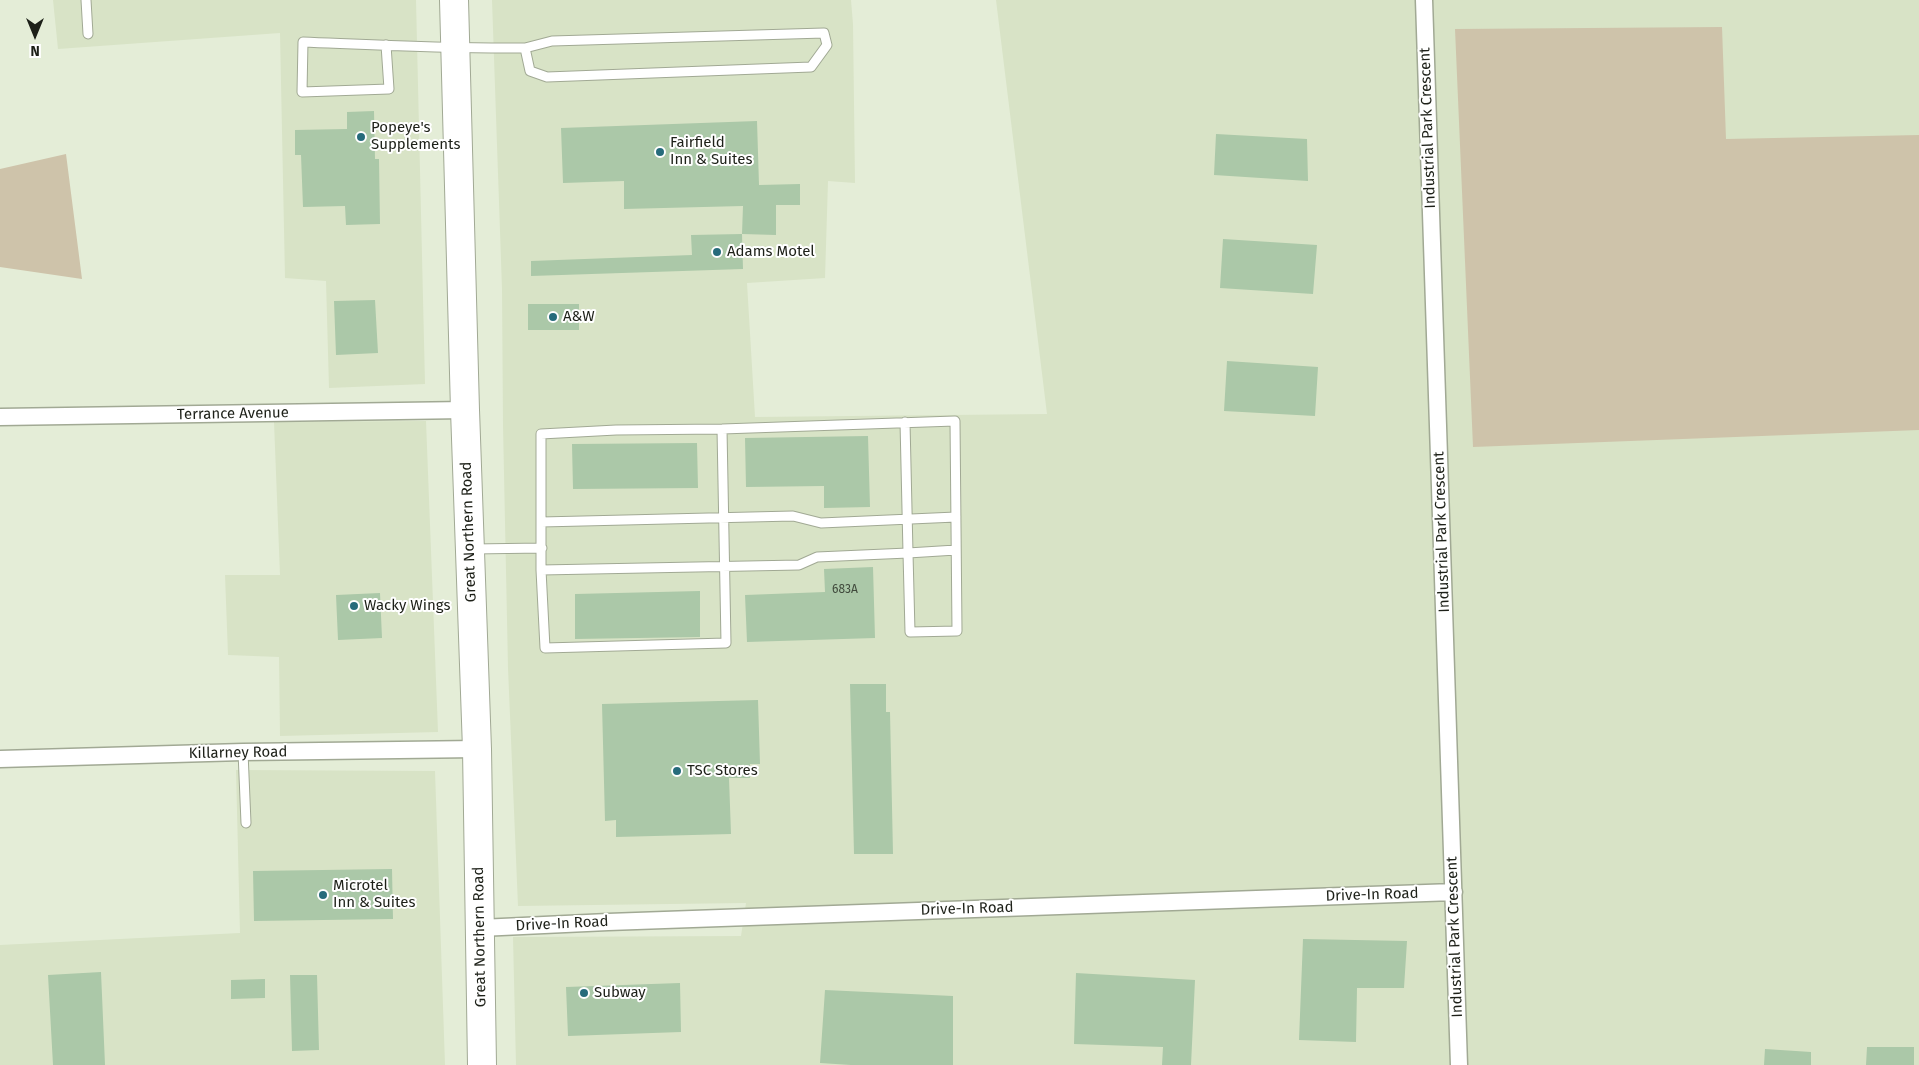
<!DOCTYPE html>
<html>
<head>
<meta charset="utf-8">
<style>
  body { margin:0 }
  #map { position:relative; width:1919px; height:1065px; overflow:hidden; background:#e4edd7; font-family:"Fira Sans",sans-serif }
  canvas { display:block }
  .north { position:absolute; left:10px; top:10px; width:50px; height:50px; -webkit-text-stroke:4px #fff; paint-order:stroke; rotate:180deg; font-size:14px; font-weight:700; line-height:20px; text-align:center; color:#1d2018 }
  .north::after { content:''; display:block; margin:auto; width:18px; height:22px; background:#1d2018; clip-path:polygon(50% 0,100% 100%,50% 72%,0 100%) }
</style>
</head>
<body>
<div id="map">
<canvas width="1919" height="1065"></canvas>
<div class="north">N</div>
</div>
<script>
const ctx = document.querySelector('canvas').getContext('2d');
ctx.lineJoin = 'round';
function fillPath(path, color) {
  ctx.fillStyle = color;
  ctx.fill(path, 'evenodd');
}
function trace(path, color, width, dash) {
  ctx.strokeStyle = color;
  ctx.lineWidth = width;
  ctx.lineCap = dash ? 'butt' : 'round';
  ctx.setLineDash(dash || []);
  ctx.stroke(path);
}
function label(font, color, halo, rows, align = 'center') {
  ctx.font = font + ' "Fira Sans",sans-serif';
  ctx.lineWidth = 4;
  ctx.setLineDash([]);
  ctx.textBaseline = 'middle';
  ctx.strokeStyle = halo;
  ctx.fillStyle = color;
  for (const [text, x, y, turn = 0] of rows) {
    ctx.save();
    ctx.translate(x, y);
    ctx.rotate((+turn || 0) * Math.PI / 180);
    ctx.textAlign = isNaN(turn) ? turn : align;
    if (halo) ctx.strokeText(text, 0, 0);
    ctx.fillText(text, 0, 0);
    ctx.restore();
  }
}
fillPath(new Path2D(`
  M53 0H416L425 384 329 388 326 281 285 278 280 33 58 49Z
  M492 0H851L853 24 855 183 828 181 825 278 747 283 755 417 1047 414 996 0H1919V1065H516L513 937 741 936 746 903 518 906 508 668 503 425 502 289Z
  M426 421 438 732 280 736 279 657 228 655 225 575H280L274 422Z
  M236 770 435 771 445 1065H0V945L240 933Z`), '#d8e3c6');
fillPath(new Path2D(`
  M1722 27 1726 139 1919 135V430L1473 447 1455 29Z
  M66 154 82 279 0 267V169Z`), '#cec3aa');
fillPath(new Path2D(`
  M374 111 375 159H379L380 224 346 225 345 206 303 207 301 155H295V130L347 129V112Z
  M757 121 759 185 800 184V205H776V235L742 234 743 206 624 209V181L563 183 561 128Z
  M1216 134 1307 139 1308 181 1214 175Z
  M742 234 743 269 531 276V261L692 255 691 235Z
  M1223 239 1317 245 1313 294 1220 288Z
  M375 300 378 353 336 355 334 301Z
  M528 304H579V330H528Z
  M1227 361 1318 367 1315 416 1224 411Z
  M868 436 870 507 824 508V486L746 487 745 438Z
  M697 443 698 488 573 489 572 444Z
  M873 567 875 638 747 642 745 595 825 592 824 569Z
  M700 591V637L575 639V594Z
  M380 593 382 638 338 640 336 595Z
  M850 684H886V712H890L893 854H854Z
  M758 700 760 764H750V778H729L731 834 616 837V820L605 821 602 704Z
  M392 869 393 919 254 921 253 871Z
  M1303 939 1407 941 1404 988H1357L1356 1042 1299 1040Z
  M101 972 105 1065H53L48 975Z
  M1076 973 1195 980 1191 1065H1162L1163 1047 1074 1044Z
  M290 975H317L319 1050 292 1051Z
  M265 979V998L231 999V980Z
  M680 983 681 1032 568 1036 566 987Z
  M825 990 953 996V1065H851L820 1063Z
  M1867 1047H1914V1065H1866Z
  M1765 1049 1811 1052V1065H1764Z`), '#abc8a8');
const lane = new Path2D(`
  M86 0 88 34
  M386 45 389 89 302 92 303 42C377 45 451 49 525 48L530 71 547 77 811 67 827 45 824 33 552 41 525 48
  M722 429 726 643 545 648 541 570V434L616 430 722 429 955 421 957 631 910 632 908 553 956 550
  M541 522 793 516 821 523 956 517
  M473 549 542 548
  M541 570 799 565 817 557 908 553 905 422
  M243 752 246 823`);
const street = new Path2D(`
  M1424 0 1459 1065
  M0 417 465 410
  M0 759 243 752 477 749
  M480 928 608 922 1454 892`);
const highway = new Path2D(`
  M454 0 465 410 477 749 482 1065`);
trace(lane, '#a1a994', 11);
trace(street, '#a1a994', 19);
trace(highway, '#a1a994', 30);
trace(lane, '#fff', 9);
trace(street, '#fff', 16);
trace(highway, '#fff', 28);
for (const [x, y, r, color] of [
  [361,137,5,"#266b7b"],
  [660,152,5,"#266b7b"],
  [717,252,5,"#266b7b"],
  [553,317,5,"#266b7b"],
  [354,606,5,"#266b7b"],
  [677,771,5,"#266b7b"],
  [323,895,5,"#266b7b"],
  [584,993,5,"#266b7b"]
]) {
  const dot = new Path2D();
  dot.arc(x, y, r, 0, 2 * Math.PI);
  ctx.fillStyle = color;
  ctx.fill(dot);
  trace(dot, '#fff', 2);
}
label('12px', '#404a3c', null, [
  ["683A",845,590]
]);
label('15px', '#1d2018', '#fff', [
  ["Popeye's",371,128],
  ["Supplements",371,145],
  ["Fairfield",670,143],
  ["Inn & Suites",670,160],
  ["Adams Motel",727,252],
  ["A&W",563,317],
  ["Wacky Wings",364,606],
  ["TSC Stores",687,771],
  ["Microtel",333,886],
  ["Inn & Suites",333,903],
  ["Subway",594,993]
], 'left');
label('15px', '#1d2018', '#fff', [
  ["Industrial Park Crescent",1428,128,-92],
  ["Terrance Avenue",233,414,-1],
  ["Great Northern Road",469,532,-92],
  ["Industrial Park Crescent",1442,532,-92],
  ["Killarney Road",238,753,-1],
  ["Drive-In Road",1372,895,-2],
  ["Drive-In Road",967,909,-2],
  ["Drive-In Road",562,924,-3],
  ["Great Northern Road",480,937,-91],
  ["Industrial Park Crescent",1455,937,-92]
]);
</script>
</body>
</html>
